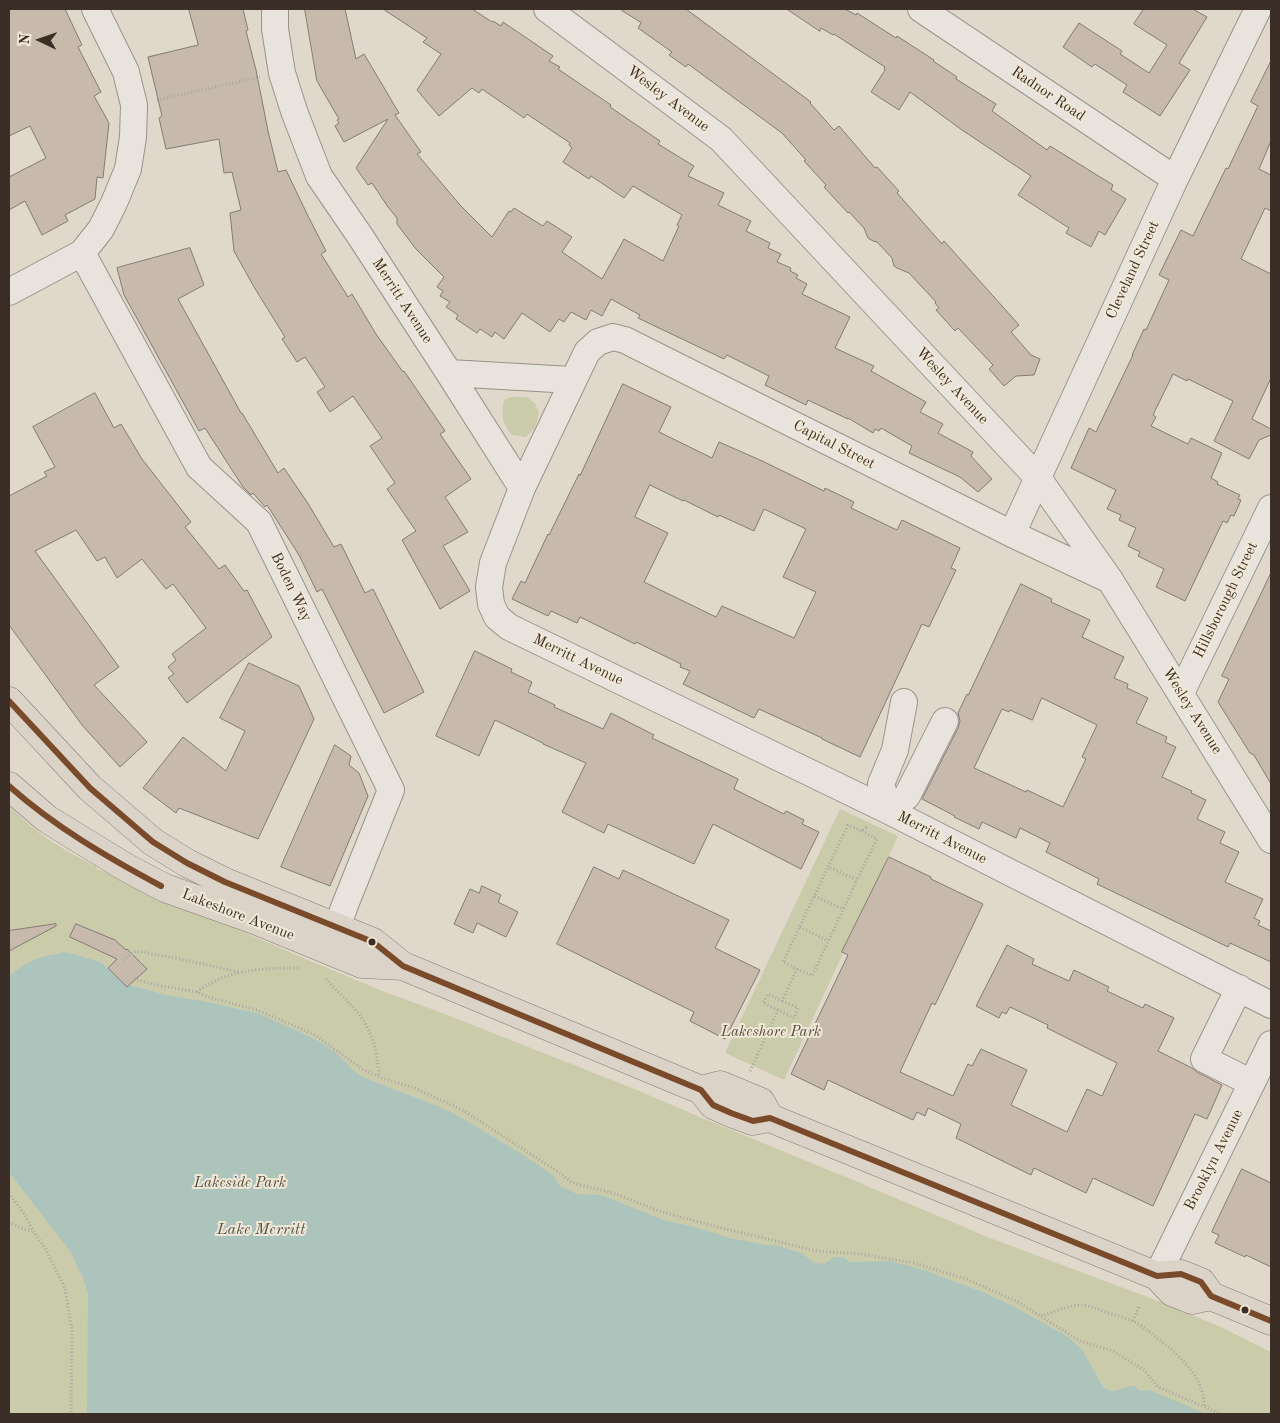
<!DOCTYPE html>
<html>
<head>
<meta charset="utf-8">
<style>
  body { margin:0 }
  #map { position:relative; width:1280px; height:1423px; overflow:hidden; background:#e0d8ca; font-family:"Old Standard TT",serif }
  canvas { display:block }
  .frame { position:absolute; inset:0; border:10px solid #3a2e26; pointer-events:none }
  .north { position:absolute; left:15px; top:15px; width:50px; height:50px; -webkit-text-stroke:4px #f1e8d7; paint-order:stroke; rotate:273deg; font-size:14px; font-weight:700; line-height:20px; text-align:center; color:#3a2e26 }
  .north::after { content:''; display:block; margin:auto; width:18px; height:22px; background:#3a2e26; clip-path:polygon(50% 0,100% 100%,50% 72%,0 100%) }
</style>
</head>
<body>
<div id="map">
<canvas width="1280" height="1423"></canvas>
<div class="frame"></div>
<div class="north">N</div>
</div>
<script>
const ctx = document.querySelector('canvas').getContext('2d');
ctx.lineJoin = 'round';
function fillPath(path, color) {
  ctx.fillStyle = color;
  ctx.fill(path, 'evenodd');
}
function trace(path, color, width, dash) {
  ctx.strokeStyle = color;
  ctx.lineWidth = width;
  ctx.lineCap = dash ? 'butt' : 'round';
  ctx.setLineDash(dash || []);
  ctx.stroke(path);
}
function label(font, color, halo, rows, align = 'center') {
  ctx.font = font + ' "Old Standard TT",serif';
  ctx.lineWidth = 4;
  ctx.setLineDash([]);
  ctx.textBaseline = 'middle';
  ctx.strokeStyle = halo;
  ctx.fillStyle = color;
  for (const [text, x, y, turn = 0] of rows) {
    ctx.save();
    ctx.translate(x, y);
    ctx.rotate((+turn || 0) * Math.PI / 180);
    ctx.textAlign = isNaN(turn) ? turn : align;
    if (halo) ctx.strokeText(text, 0, 0);
    ctx.fillText(text, 0, 0);
    ctx.restore();
  }
}
fillPath(new Path2D(`
  M511 397H526L535 403 539 413 535 428 526 437 512 435C502 423 501 416 504 400Z
  M9 805C34 833 63 850 97 867L96 869 103 871 308 960 385 992 445 1014 637 1090 702 1118 853 1180 990 1238 1166 1304 1221 1327 1271 1352V1414H9Z
  M840 809 898 836 784 1080 725 1053Z`), '#cacbab');
fillPath(new Path2D(`
  M63 952 74 954 102 963 127 987 129 985 166 995 202 1001 257 1013 317 1040 335 1052 353 1070 363 1077 452 1112 525 1156 554 1176 560 1186 577 1194 602 1195 663 1220 695 1227 729 1238 766 1245 779 1246 801 1253 815 1263 824 1264 834 1257H843L850 1262 890 1261 924 1270 985 1293 1013 1306 1068 1337 1083 1351 1103 1387C1116 1397 1121 1385 1135 1386L1140 1391 1150 1390 1206 1414H87L88 1293 83 1278 70 1251 9 1172V983L10 982 9 980V976C21 966 35 958 51 955 55 954 59 954 63 952Z`), '#adc4bc');
const building = new Path2D(`
  M9 9H65L82 45 78 47 101 92 94 96 109 123 103 178 97 177 95 199 65 215 68 221 42 235 25 201 9 210V177L46 158 30 126 9 136Z
  M189 9H243L248 30 246 31 256 70 268 131 278 172 286 170 308 216 326 251 321 254 348 297 352 294 376 334 403 372 404 371 445 431 440 434 471 479 445 497 468 532 443 546 470 591 440 609 402 540 416 531 387 489 395 483 370 446 382 438 353 396 330 412 317 392 325 387 305 357 297 362 282 339 285 337 254 287 234 251 230 213 241 210 232 172 224 173 219 139 166 149 159 118 162 116 148 57 198 45Z
  M305 9H345L356 59 364 54 399 113 395 115 421 152 417 154 460 205 492 237 509 211 511 212 514 208 543 226 547 221 572 237 562 252 602 279 624 239 663 261 679 226 677 225 682 215 633 186 624 198 591 176 589 179 563 162 572 148 569 145 570 143 527 114 524 118 482 89 479 93 472 88 439 116 417 90 441 54 423 42 427 38 383 9H472L492 22 493 21 501 26 503 22 553 56 549 61 560 67 558 69 611 105 610 107 660 141 658 144 694 166 688 176 724 193 718 205 751 221 746 231 770 243 768 248 781 254 777 262 791 268 790 271 798 275 796 278 807 284 802 294 850 317 835 348 874 366 871 371 926 402 920 412 943 424 938 433 973 452 971 456 992 479 978 492 960 477 909 453 912 446 881 428 879 431 875 429 873 433 848 418V419L808 400 806 405 765 385 769 376 727 355 724 359 638 318 640 315 611 299 602 316 591 310 586 320 571 312 564 322 559 319 550 332 522 313 504 339 495 332 492 337 480 329 477 333 456 319 458 315 446 307 450 302 440 296 443 291 437 287 444 277 416 249 397 224V218L388 207 372 183 368 185 356 168 388 119 344 142 335 126 339 123 337 120 339 119 317 81Z
  M620 9H686L811 102 810 103 834 130 839 126 875 168 877 167 899 191 897 193 942 244 944 241 1019 325 1011 332 1031 355 1040 359 1034 375 1016 376 1004 386 989 369 993 365 958 328 955 331 936 310 939 308 935 303 936 302 909 273 897 268 894 266 892 258 877 242 873 241 868 238 864 228 849 212 848 213 824 187 826 185 804 161 806 160 782 133 688 64 686 67 669 55 672 52 638 28 641 23Z
  M787 9H845L856 15 857 13 896 38 897 36 934 60 933 61 957 77 956 79 996 104 992 111 1047 150 1050 146 1113 185 1111 190 1126 199 1105 235 1099 231 1091 247 1066 233 1069 228 1018 195 1031 176 962 130 910 92 899 110 871 92 885 70 884 68 885 67 834 34 833 35 821 28 820 31Z
  M1144 9H1193L1207 17 1179 63 1190 70 1160 116 1123 92 1127 85 1095 64 1092 67 1063 47 1079 23 1122 51 1120 54 1149 73 1167 45 1134 24Z
  M1271 61V141L1259 169 1271 175V211L1265 208 1241 259 1271 274V378L1252 419 1271 429V435L1259 440 1249 459 1214 441 1233 401 1188 379 1187 381 1173 374 1153 415 1156 417 1151 426 1188 444 1191 438 1222 453 1211 478 1218 482 1217 484 1240 495 1238 499 1241 500 1234 516 1231 515 1227 523 1223 521 1185 601 1156 587 1164 569 1138 556 1140 552 1128 546 1136 528 1119 520 1121 515 1107 509 1116 490 1071 468 1089 428 1096 432 1133 355H1132L1144 329 1146 330 1169 280 1159 275 1181 230 1193 236 1226 168 1228 169 1258 106 1251 102Z
  M190 248 204 285 178 299 241 413H242L278 473 284 468 309 505 334 547 341 544 365 593 373 589 424 692 384 713 322 589 317 592 299 555 267 505 265 507 253 493 251 495 243 487 205 428 199 431 124 295 117 268Z
  M623 384 671 407 659 432 712 458 719 442 760 460 824 491 825 488 854 502 851 508 897 530 902 520 960 548 951 568 956 570 929 627 922 624 860 757 822 739V738L759 709 754 718 683 684 690 671 680 667 681 664 636 642 635 644 580 617 577 623 551 611 548 616 512 599 521 581 525 583 548 534 549 535 579 474 580 475ZM650 485 683 501 684 500 718 517 719 515 754 531 764 509 806 529 783 577 816 592 794 638 722 606 716 617 644 582 668 533 635 517Z
  M95 393 114 428 121 424 142 459 191 522 185 527 219 569 225 565 244 591 247 590 272 637 187 703 168 678 174 674 168 667 176 660 172 654 206 628 173 584 166 589 142 559 117 578 105 557 97 561 76 530 35 551 119 667 94 685 147 742 120 767 82 725 9 625V496L47 476 44 472 55 467 33 427Z
  M1271 573V784L1254 755 1250 753 1218 702 1229 679 1222 676Z
  M1021 584 1052 599 1051 602 1090 620 1082 637 1124 657 1114 678 1128 684 1127 688 1148 698 1136 723 1167 737 1165 742 1176 747 1162 777 1192 791 1191 793 1206 800 1197 819 1225 832 1220 843 1239 852 1225 882 1263 899 1254 918 1260 921 1258 925 1271 931V962L1230 943 1228 947 1097 884 1099 879 1046 852 1050 843 1020 828 1016 838 982 822 979 829 954 817 955 816 922 799 958 728 960 721 958 713 967 694 968 695ZM1042 698 1097 725 1082 757 1086 759 1063 807 1027 790 1026 792 974 768 1002 709 1009 712 1010 710 1032 720Z
  M475 651 512 669 511 672 532 682 528 692 555 705 554 707 603 729 611 713 654 735 652 738 738 779 734 789 784 814 786 811 804 820 802 824 819 832 801 869 713 824 694 864 608 824 604 833 562 812 586 763 543 744V743L495 720 479 756 436 736Z
  M249 663 299 686 314 719 258 839 179 808 176 813 143 788 183 737 226 771 245 731 220 718Z
  M335 745 351 756 349 765 359 773 368 796 330 886 281 867Z
  M889 857 931 877V879L983 904 935 1005 932 1003 900 1072 953 1096 968 1064 972 1066 981 1049 1027 1070 1011 1105 1067 1132 1087 1089 1102 1096 1117 1063 1047 1028 1048 1025 1010 1007 1006 1014 1002 1012 999 1018 976 1006 1007 945 1034 959 1032 964 1069 981 1074 970 1109 987 1107 991 1143 1008 1145 1004 1174 1018 1158 1051 1192 1068 1197 1072 1222 1085 1207 1119 1195 1114 1153 1206 1093 1178 1086 1193 1034 1168 1031 1175 956 1138 961 1124 928 1108 925 1116 917 1112 913 1120 828 1080 824 1090 791 1074 848 955 842 952Z
  M594 867 619 879 623 870 729 920 715 948 760 970 725 1039 690 1021 694 1012 557 944Z
  M482 886 501 895 498 902 518 912 506 937 477 923 473 933 454 924 470 889 479 893Z
  M56 924V926L9 951V931Z
  M76 924 115 940 126 950 127 949 147 969 127 987 108 968 117 959 70 937Z
  M1242 1169 1271 1183V1267L1246 1255 1245 1257 1215 1243 1219 1235 1212 1232Z`);
fillPath(building, '#c8b9ad');
trace(building, '#817b73', 1);
const minor = new Path2D(`
  M275 9V29L282 73 294 111 319 176 360 236 449 373 522 488
  M547 9 721 139 1038 478 1110 580 1271 840
  M921 9 1175 179
  M82 253 199 467 259 522 391 790 345 905 337 927 327 948
  M9 292 82 253 101 229 114 203 128 169 133 137 134 105 126 72 95 9
  M449 373 572 380
  M1012 534 1175 179 1258 9
  M1110 580 1012 534 625 340 613 337 598 342 587 352 522 488 493 563 489 587 491 604 497 617 509 627 889 811 1271 1005
  M1181 693 1271 508
  M904 702 895 750 881 784 889 811 907 796 945 721
  M1239 988 1204 1059 1252 1083
  M1157 1276 1271 1044`);
const major = new Path2D(`
  M9 701 90 788 153 842 187 863 225 882 373 942 403 966 701 1090 713 1105 731 1113 753 1121 770 1118 1157 1276 1181 1274 1201 1282 1211 1296
  M9 786 47 819 127 868 165 888 255 920 362 964 403 966
  M701 1090 720 1085 761 1102 770 1118
  M1157 1276 1172 1292 1192 1300 1211 1296 1271 1321`);
trace(minor, '#98938a', 28);
trace(major, '#817b73', 29);
trace(new Path2D(`
  M157 100 260 77
  M862 831 877 839 857 880 828 867 848 825 862 831 867 827
  M815 896 843 909
  M800 927 828 941
  M123 960 136 951 185 960 239 972
  M797 969 812 976 857 880
  M134 979 156 985 197 992 208 997 257 1010 315 1035 362 1069 379 1077 415 1088 464 1111 557 1171 571 1182 577 1184 613 1193 662 1212 718 1227 817 1251 860 1254 914 1263 966 1279 1018 1302 1080 1341 1113 1351 1144 1370 1158 1387 1221 1414
  M326 979C334 988 343 996 351 1005 372 1027 377 1048 379 1077
  M197 992C227 969 263 968 299 968
  M778 1010 763 1003 768 994 782 1001 797 969 783 962 828 867
  M750 1071 778 1010 794 1018 798 1008 782 1001
  M9 1193 25 1215 33 1231 45 1248 65 1288 72 1331 71 1414
  M9 1222 23 1229 32 1231
  M1041 1316C1054 1312 1069 1305 1082 1305 1091 1306 1099 1310 1108 1313 1116 1315 1125 1318 1133 1321 1142 1326 1150 1332 1158 1339 1181 1356 1202 1376 1205 1406
  M1133 1321 1139 1307`), '#aaa6a0', 3, [1, 2.5]);
trace(minor, '#e8e3dc', 26);
trace(major, '#dbd3c7', 28);
trace(new Path2D(`
  M9 701 90 788 153 842 187 863 225 882 373 942 403 966 701 1090 713 1105 731 1113 753 1121 770 1118 1157 1276 1181 1274 1201 1282 1211 1296 1271 1321
  M9 786C55 827 107 857 161 886`), '#7a4b2a', 6);
for (const [x, y, r, color] of [
  [372,942,4.5,"#3a2e26"],
  [1245,1310,4.5,"#3a2e26"]
]) {
  const dot = new Path2D();
  dot.arc(x, y, r, 0, 2 * Math.PI);
  ctx.fillStyle = color;
  ctx.fill(dot);
  trace(dot, '#f1e8d7', 2);
}
label('15px', '#3a2e26', '#f1e8d7', [
  ["Radnor Road",1048,94,34],
  ["Wesley Avenue",668,99,37],
  ["Cleveland Street",1133,270,-65],
  ["Merritt Avenue",402,301,57],
  ["Wesley Avenue",952,386,47],
  ["Capital Street",834,445,27],
  ["Boden Way",291,587,64],
  ["Hillsborough Street",1226,600,-64],
  ["Merritt Avenue",578,660,26],
  ["Wesley Avenue",1192,711,58],
  ["Merritt Avenue",942,838,27],
  ["Lakeshore Avenue",238,915,21],
  ["Brooklyn Avenue",1214,1160,-63]
]);
label('italic 15px', '#534b3c', '#f1e8d7', [
  ["Lakeshore Park",771,1032],
  ["Lakeside Park",240,1183]
]);
label('italic 16px', '#51514a', '#f1e8d7', [
  ["Lake Merritt",261,1230]
]);
</script>
</body>
</html>
